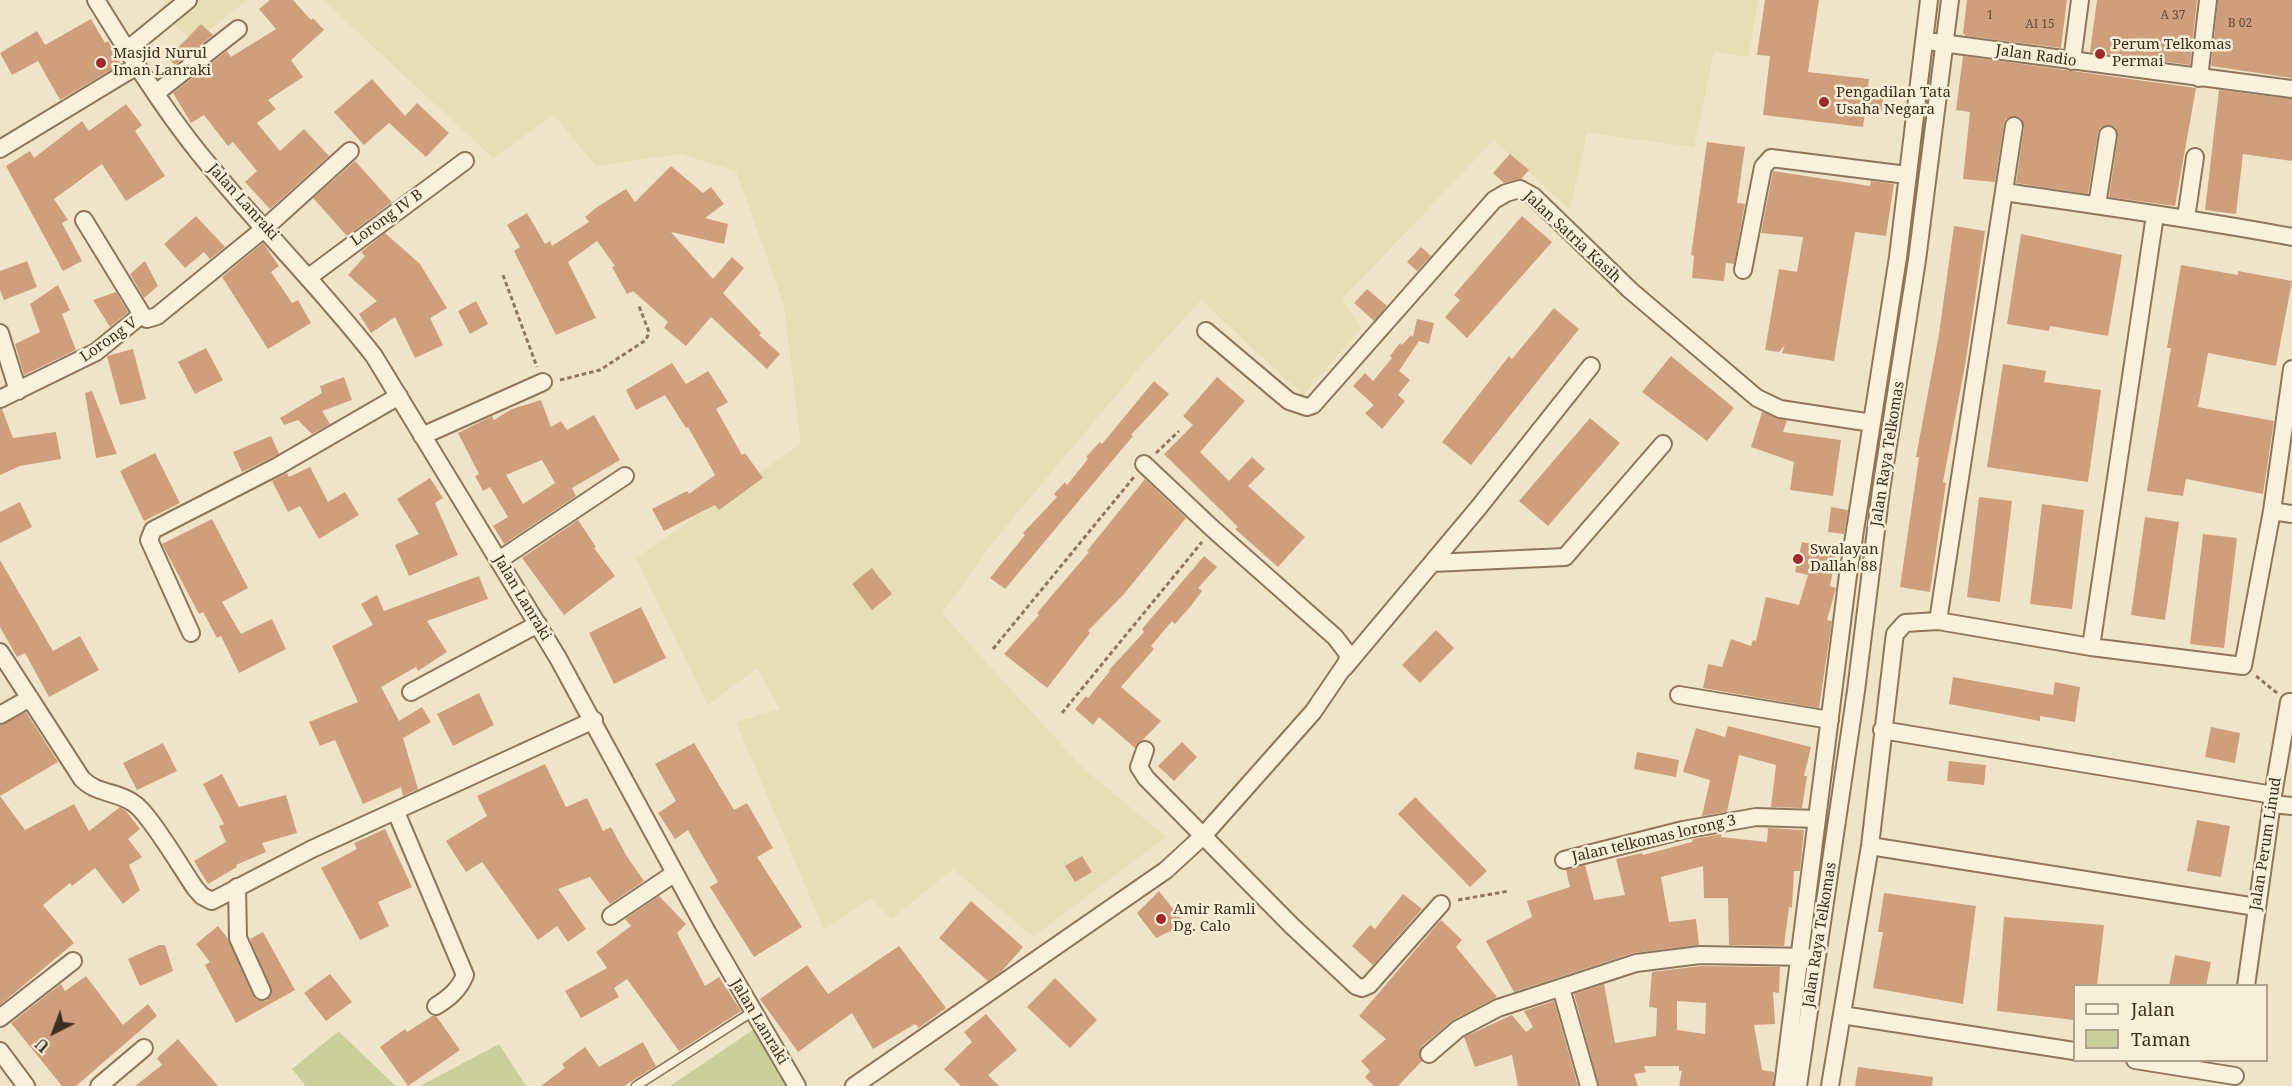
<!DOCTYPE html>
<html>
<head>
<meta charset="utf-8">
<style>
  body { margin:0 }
  #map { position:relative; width:2292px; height:1086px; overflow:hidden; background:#f0e4c8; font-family:"Noto Serif",serif }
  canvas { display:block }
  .legend { position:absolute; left:2073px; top:984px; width:195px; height:78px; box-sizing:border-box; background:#f7eed8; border:2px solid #ada18e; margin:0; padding:8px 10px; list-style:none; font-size:18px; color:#3d2e20 }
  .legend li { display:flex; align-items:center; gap:12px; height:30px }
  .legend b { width:30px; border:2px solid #ada18e }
  .north { position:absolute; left:24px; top:1002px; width:60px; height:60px; -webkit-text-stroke:4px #f7eed8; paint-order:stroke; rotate:222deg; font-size:16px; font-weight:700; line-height:24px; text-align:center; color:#3d2e20 }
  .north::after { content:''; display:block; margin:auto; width:21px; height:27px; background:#3d2e20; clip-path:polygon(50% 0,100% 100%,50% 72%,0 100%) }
</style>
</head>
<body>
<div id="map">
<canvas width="2292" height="1086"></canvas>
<ul class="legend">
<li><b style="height:8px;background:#faf1dc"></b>Jalan</li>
<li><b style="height:16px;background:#c9cf9b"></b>Taman</li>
</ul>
<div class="north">U</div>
</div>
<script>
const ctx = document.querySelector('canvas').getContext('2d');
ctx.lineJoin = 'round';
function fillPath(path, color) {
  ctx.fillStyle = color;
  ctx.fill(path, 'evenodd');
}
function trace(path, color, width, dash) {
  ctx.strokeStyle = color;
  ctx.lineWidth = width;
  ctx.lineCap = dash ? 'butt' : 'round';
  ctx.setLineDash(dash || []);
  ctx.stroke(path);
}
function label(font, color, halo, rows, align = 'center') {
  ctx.font = font + ' "Noto Serif",serif';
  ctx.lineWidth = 5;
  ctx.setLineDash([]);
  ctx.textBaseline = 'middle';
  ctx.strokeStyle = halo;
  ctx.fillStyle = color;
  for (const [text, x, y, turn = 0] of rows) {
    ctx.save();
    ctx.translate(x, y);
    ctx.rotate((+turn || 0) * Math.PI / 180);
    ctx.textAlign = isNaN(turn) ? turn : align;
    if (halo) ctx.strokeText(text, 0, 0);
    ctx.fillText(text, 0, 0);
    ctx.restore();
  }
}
fillPath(new Path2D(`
  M166 0H247L194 42 158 10Z
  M323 0H1758L1748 57 1714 52 1694 147 1587 133 1570 210 1494 140 1342 299 1362 328 1303 395 1201 300 1139 368 994 541 942 614 1083 768 1166 837 1033 937 953 869 891 919 870 898 824 930 736 722 780 709 757 668 708 705 636 558 801 444 784 305 736 171 681 154 596 166 554 115 493 158Z`), '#e6deb5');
fillPath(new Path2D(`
  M766 1021 804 1086H670Z
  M339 1031V1032L396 1086H306L292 1069Z
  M499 1044 526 1086H420Z`), '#c9cf9b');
fillPath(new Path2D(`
  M270 0H293L311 20 313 18 324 30 291 60 303 77 268 100 276 109 257 123 280 151 304 129 329 156 270 209 245 182 257 171 233 142 228 146 204 115 191 123 173 93 227 51 231 57 276 29 259 9Z
  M1765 0H1819L1808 72 1869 79 1868 90 1884 92 1881 115 1865 113 1863 127 1763 115 1770 56 1757 55Z
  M1967 0H2067L2061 48 1966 36 1963 33Z
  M2097 0H2197L2190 65 2090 52Z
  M2218 0H2292V78L2211 66Z
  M91 19 105 43 108 41 121 64 60 100 38 61 12 75 0 53 37 31 45 45Z
  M201 24 213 35 175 65 168 58Z
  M1963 56 2196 88 2175 206 2109 197 2118 136 2115 127 2109 125 2100 128 2098 133 2088 194 2016 183 2024 127 2021 118 2015 116 2006 119 2004 124 1995 182 1963 179 1970 112 1956 110Z
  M372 79 405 116 417 103 449 133 426 157 389 123 364 145 334 112Z
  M2219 90 2292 99V161L2243 154 2236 214 2205 210Z
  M126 104 142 125 135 131 165 176 126 201 102 164 54 199 68 220 62 223 82 261 63 271 6 166 30 151 34 158 82 121 89 131Z
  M1707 142 1745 147 1737 203 1745 204 1734 264 1726 263 1724 281 1692 278 1694 256 1691 255Z
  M1510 154 1529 170 1521 179 1504 183 1493 173Z
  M355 161 392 202 347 236 313 198Z
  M671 166 703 193 711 187 724 204 705 218 728 224 724 244 671 232 713 279 732 257 744 268 723 293 761 333 759 335 780 354 767 369 711 317 686 346 664 328 668 322 633 291 627 294 612 267 615 266 597 241 568 262 596 318 556 335 514 251 520 247 507 225 527 213 545 244 550 241 552 246 589 222 585 217 597 207 626 189 635 202Z
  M1773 171 1870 186 1871 181 1894 184 1886 236 1855 232 1834 361 1782 353 1785 345 1779 352 1765 350 1779 269 1797 272 1803 237 1761 233Z
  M196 216 225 247 210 259 204 252 185 268 164 244Z
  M1522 216 1552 242 1467 338 1445 317 1460 300 1454 295Z
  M1954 226 1985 231 1966 360 1943 482 1946 483 1930 592 1900 587 1919 457H1916L1939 334Z
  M385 233 420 264 447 308 430 318 443 345 415 358 395 317 371 333 359 314 377 301 348 275 365 256 361 252Z
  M2021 234 2122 255 2108 336 2050 326 2049 331 2007 324Z
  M263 243 279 266 271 272 292 303 298 300 311 323 268 349 222 277Z
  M1421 247 1431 256 1417 271 1407 262Z
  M27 261 37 287 4 300 0 290V271Z
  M145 261 158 286 144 298 130 274Z
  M2181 265 2238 275V271L2292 281 2276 366 2208 353 2198 407 2274 421 2263 494 2186 479 2183 496 2147 491 2171 348H2167Z
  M58 285 70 310 62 314 76 350 24 375 15 344 40 332 30 304Z
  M1367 289 1387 306 1374 321 1354 303Z
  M116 292 128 312 110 327 93 300Z
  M476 301 488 324 470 334 458 311Z
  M1554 308 1579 329 1471 465 1442 442 1509 356 1512 359Z
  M1417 319 1434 323 1429 344 1419 341 1399 371 1410 380 1398 395 1405 401 1382 429 1365 413 1374 405 1353 386 1365 373 1373 381 1392 358 1390 356 1400 343 1402 345 1411 335 1413 337Z
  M206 348 223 380 195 394 178 362Z
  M133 349 146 399 120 405 107 356Z
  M1671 356 1734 408 1707 441 1642 392Z
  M672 363 686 384 708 371 728 402 716 409 742 455 745 453 763 478 719 510 715 505 664 531 652 509 687 491 689 494 715 475 688 427 686 428 665 395 636 410 626 390Z
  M2003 364 2046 371 2044 382 2101 390 2088 482 1987 467Z
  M344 377 352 400 322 411 330 424 312 434 298 420 284 425 280 418 322 393 320 386Z
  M1217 377 1245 401 1200 452 1229 481 1252 457 1265 469 1248 486 1305 537 1278 567 1235 529 1238 527 1164 454 1193 425 1183 416Z
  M1154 381 1169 394 1131 435 1133 436 1005 589 990 578 1025 535 1023 533 1057 497 1054 494 1065 482 1067 485 1088 459 1086 457 1100 442 1102 444Z
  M92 391 117 454 96 458 85 393Z
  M541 400 551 427 561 421 567 430 594 415 620 460 572 488 576 496 504 544 493 526 508 517 490 487 483 491 475 476 479 474 458 433 492 416 494 420 512 409ZM542 460 555 483 523 504 506 475Z
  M0 409H2L13 438 56 432 61 459 20 466 0 475Z
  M1762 412 1787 421 1783 432 1841 440 1833 496 1790 490 1794 462 1751 447Z
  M1590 418 1620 443 1548 526 1519 501Z
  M271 436 279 454 242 472 233 452Z
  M155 453 180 503 144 521 120 471Z
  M310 467 328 502 345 492 359 515 319 539 300 506 288 512 272 481 287 473 289 477Z
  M430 478 443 498 435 503 458 555 409 576 395 545 419 534 397 499Z
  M1145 479 1186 518 1124 594 1088 631 1090 633 1047 688 1004 654 1039 615 1037 613 1089 552 1087 551Z
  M1979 497 2012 501 2000 602 1967 597Z
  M20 502 32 527 0 543V512Z
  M2042 504 2084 510 2072 609 2030 604Z
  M1831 507 1848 510 1844 534 1828 532Z
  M2145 517 2179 522 2165 620 2131 615Z
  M212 519 248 588 222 602 241 634 272 619 286 649 239 673 221 636 217 638 203 612 199 614 162 544Z
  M578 520 596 547 594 548 615 576 564 615 522 558Z
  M2203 534 2237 538 2224 648 2190 644Z
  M1802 542 1837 549 1830 586 1836 588 1827 620 1832 621 1819 708 1703 688 1708 664 1722 667 1731 639 1751 646 1753 640 1756 641 1766 597 1799 605 1808 575 1795 572Z
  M1204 556 1217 567 1198 588 1202 591 1190 607 1175 624 1172 621 1151 646 1154 649 1121 687 1161 721 1135 748 1099 717 1093 725 1075 709 1086 696 1088 698 1110 671 1109 670 1144 632 1142 629Z
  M0 560 53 651 80 636 99 670 49 697 25 653 17 657 0 627Z
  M872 568 892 594 872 610 852 584Z
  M479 576 488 599 427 621 447 652 418 671 416 667 381 687 399 721 422 707 431 722 403 738 418 789 403 796 401 787 363 804 335 740 320 746 309 722 358 702 332 646 373 625 361 604 377 595 384 611Z
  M641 607 666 658 614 684 589 633Z
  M1436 630 1454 648 1420 683 1402 665Z
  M1953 677 2053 695 2055 682 2080 687 2075 722 2040 716V721L1949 704Z
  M479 693 494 725 453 746 437 714Z
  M26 712 58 762 0 796V725Z
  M1728 726 1811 747 1804 776H1807L1802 808 1771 807 1776 765 1739 755 1727 812 1702 816 1710 780 1683 772 1696 728 1725 737Z
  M2211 727 2240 733 2235 763 2205 757Z
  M1182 742 1197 757 1174 781 1158 766Z
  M163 743 177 771 137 790 123 763Z
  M694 743 734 810 747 803 773 848 757 857 802 927 754 957 710 887 718 882 688 830 675 839 658 813 676 801 655 764Z
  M1637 752 1679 760 1676 777 1634 769Z
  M1949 761 1986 765 1984 785 1947 781Z
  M545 764 566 807 587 798 603 831 611 827 626 855 644 881 610 904 590 877 558 889 586 929 568 942 557 926 538 940 482 862 466 872 446 841 487 816 477 796Z
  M222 774 239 807 286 795 297 833 262 843 266 852 236 865 237 867 208 884 194 861 226 842 219 826 224 824 203 784Z
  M0 796 25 830 74 804 89 831 120 807 126 811 140 829 128 839 142 857 129 865 140 890 123 904 95 868 72 886 70 883 43 905 74 943 0 1005Z
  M1415 797 1487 871 1470 887 1398 814Z
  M2197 820 2230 826 2221 877 2187 871Z
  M1768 828 1804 830 1800 871H1794L1792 908 1789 907 1784 946 1729 945 1728 898H1704L1703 866 1661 877 1669 922 1696 919 1699 945 1633 953 1514 992 1486 941 1532 917 1527 901 1570 887 1566 870 1585 865 1594 900 1625 895 1616 859 1642 853 1643 855 1692 842 1693 839 1722 834 1721 837 1767 842Z
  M385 829 412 887 378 902 389 926 360 940 321 868 357 849 354 843Z
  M1082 856 1092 872 1075 882 1065 866Z
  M1159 891 1185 924 1156 938 1137 913Z
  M1884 893 1976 906 1963 1004 1873 988 1883 932H1878Z
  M1403 894 1422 909 1373 965 1352 946 1370 925 1375 929Z
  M659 896 686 924 677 933 705 986 719 977 741 1011 679 1051 627 979 614 988 619 997 581 1018 565 991 607 968 596 952 631 926 625 919Z
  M971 901 1023 947 1002 971 988 981 939 938Z
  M2004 917 2104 925 2097 986H2074V1020L1997 1011Z
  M1441 920 1462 940 1456 947 1497 997 1453 1020 1422 1046 1419 1055 1422 1061 1398 1086H1374L1365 1077 1370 1071 1361 1061 1386 1039 1359 1016Z
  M218 926 228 939 255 999 266 1001 272 993 250 939 263 932 295 990 236 1023 205 965 210 962 196 944Z
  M159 945H165L173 971 140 986 128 959Z
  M899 946 946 1008 919 1028 915 1024 873 1049 852 1013 798 1052 760 999 807 965 828 994Z
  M2175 955 2211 962 2206 986H2169Z
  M1701 966 1780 967 1779 993 1773 992 1775 1024 1754 1025 1762 1070 1774 1072 1773 1086H1679L1682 1071H1679V1066H1644L1646 1072 1634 1074 1638 1086H1599L1574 994 1604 984 1615 1043 1656 1036 1657 1008 1649 1007 1652 972ZM1677 1001 1706 1003 1705 1034 1677 1030Z
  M330 974 352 1002 326 1021 304 993Z
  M86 976 123 1025 148 1004 157 1016 76 1086H62L11 1023 61 984 65 991Z
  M1055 978 1097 1020 1070 1048 1027 1007Z
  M1554 1001 1578 1086H1518L1512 1055 1475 1067 1464 1037 1512 1015 1526 1032 1533 1027 1524 1011Z
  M986 1014 1017 1050 988 1075 999 1086H961L944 1069 972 1042 964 1032Z
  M432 1016H436L460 1050 408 1086 380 1047 405 1029 407 1032Z
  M178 1039 218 1086H135L162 1065 157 1058Z
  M643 1042 656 1066 624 1086H541L565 1068 562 1064 585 1047 599 1067Z
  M1858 1067 1933 1077 1932 1086H1855Z`), '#cf9f7d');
const service = new Path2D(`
  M636 1086 752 1012`);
const minor = new Path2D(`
  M96 0C127 50 158 101 195 148 252 220 318 284 374 356L558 658 706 930 797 1086
  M1934 42 2292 89
  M127 50 188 0
  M2072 61 2080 0
  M2199 78 2208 0
  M156 93 238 29
  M0 149 137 66
  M2004 192C2100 206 2196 219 2292 237
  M2097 205 2108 135
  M2186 218 2195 157
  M84 220 141 313 140 316
  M1743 270 1763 167 1771 158 1907 175
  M309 277 465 161
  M140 316 147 319 157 316 265 228 350 151
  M1206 331 1289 401 1307 407 1313 405 1494 200 1506 193 1520 189 1533 196 1630 290 1757 398 1780 409 1872 423
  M0 333 18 391
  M0 399 96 352 140 316
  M422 436 543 382
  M2272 511 2292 514
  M499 560 625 476
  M1432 563 1565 557 1663 444
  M1938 621 2014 126
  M191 633 149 540 153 530 278 466 399 396
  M2091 647 2155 215
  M0 652 82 779C98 795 119 791 136 805 152 818 182 869 195 888L202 896 212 901 312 849 594 720
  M1344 668 1479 507 1591 366
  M411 692 538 624
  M1679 695 1830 720
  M0 715 30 698
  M1882 730 2273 795
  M1145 750 1139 767 1146 778 1292 926 1356 986 1362 988 1369 985 1441 904
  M2272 804 2292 806
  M396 812 465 975C459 990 449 998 436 1006
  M1870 846 2256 907
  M1564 860 1683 830 1756 817 1817 819
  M237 887 238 938 262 991
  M611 916 675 873
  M2246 986 2273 795 2289 702H2292
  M1561 988 1589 1086
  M1842 1015 2074 1051
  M0 1018 73 961
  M0 1051 26 1086
  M1429 1054 1458 1029 1498 1008 1636 963 1700 955 1808 957
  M2135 1060 2235 1076
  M99 1086 144 1048
  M854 1086 1166 870 1203 836 1313 712 1347 662 1348 654 1335 637 1213 529 1144 464
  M1783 1086 1848 575 1898 257 1929 0
  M1798 1086 1856 691 1881 490 1917 260 1950 0
  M1830 1086 1870 846 1894 641 1895 634 1905 623 1938 621 2091 647 2243 666 2272 511 2292 369`);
trace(service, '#8d765c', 11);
trace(minor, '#8d765c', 20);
trace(new Path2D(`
  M503 275 537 367
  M560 380 600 370 646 340 649 332 639 306
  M1156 453 1179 431
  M993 649 1134 477
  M2256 676 2277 693
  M1062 713 1202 542
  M1458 900 1509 891`), '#8d765c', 3, [4.5, 3]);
trace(service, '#faf1dc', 8);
trace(minor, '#faf1dc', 16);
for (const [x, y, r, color] of [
  [2100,54,6,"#9e2a2b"],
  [101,63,6,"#9e2a2b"],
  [1824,102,6,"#9e2a2b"],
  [1798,559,6,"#9e2a2b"],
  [1161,919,6,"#9e2a2b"]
]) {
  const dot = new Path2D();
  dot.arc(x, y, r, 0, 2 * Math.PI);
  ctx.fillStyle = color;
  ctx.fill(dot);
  trace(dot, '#f7eed8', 2);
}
label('12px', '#624a37', null, [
  ["1",1990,16],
  ["A 37",2173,16],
  ["B 02",2240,24],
  ["AI 15",2040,25]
]);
label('15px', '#3d2e20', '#f7eed8', [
  ["Perum Telkomas",2112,45],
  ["Permai",2112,62],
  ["Masjid Nurul",113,54],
  ["Iman Lanraki",113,71],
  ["Pengadilan Tata",1836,93],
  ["Usaha Negara",1836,110],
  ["Swalayan",1810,550],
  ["Dallah 88",1810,567],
  ["Amir Ramli",1173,910],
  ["Dg. Calo",1173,927]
], 'left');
label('15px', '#3d2e20', '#f7eed8', [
  ["Jalan Radio",2036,56,8],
  ["Jalan Lanraki",243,202,48],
  ["Lorong IV B",387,218,-36],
  ["Jalan Satria Kasih",1572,237,43],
  ["Lorong V",109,340,-35],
  ["Jalan Raya Telkomas",1888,454,-81],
  ["Jalan Lanraki",522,598,59],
  ["Jalan telkomas lorong 3",1654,839,-13],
  ["Jalan Perum Linud",2266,844,-81],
  ["Jalan Raya Telkomas",1820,935,-81],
  ["Jalan Lanraki",759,1022,59]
]);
</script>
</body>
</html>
